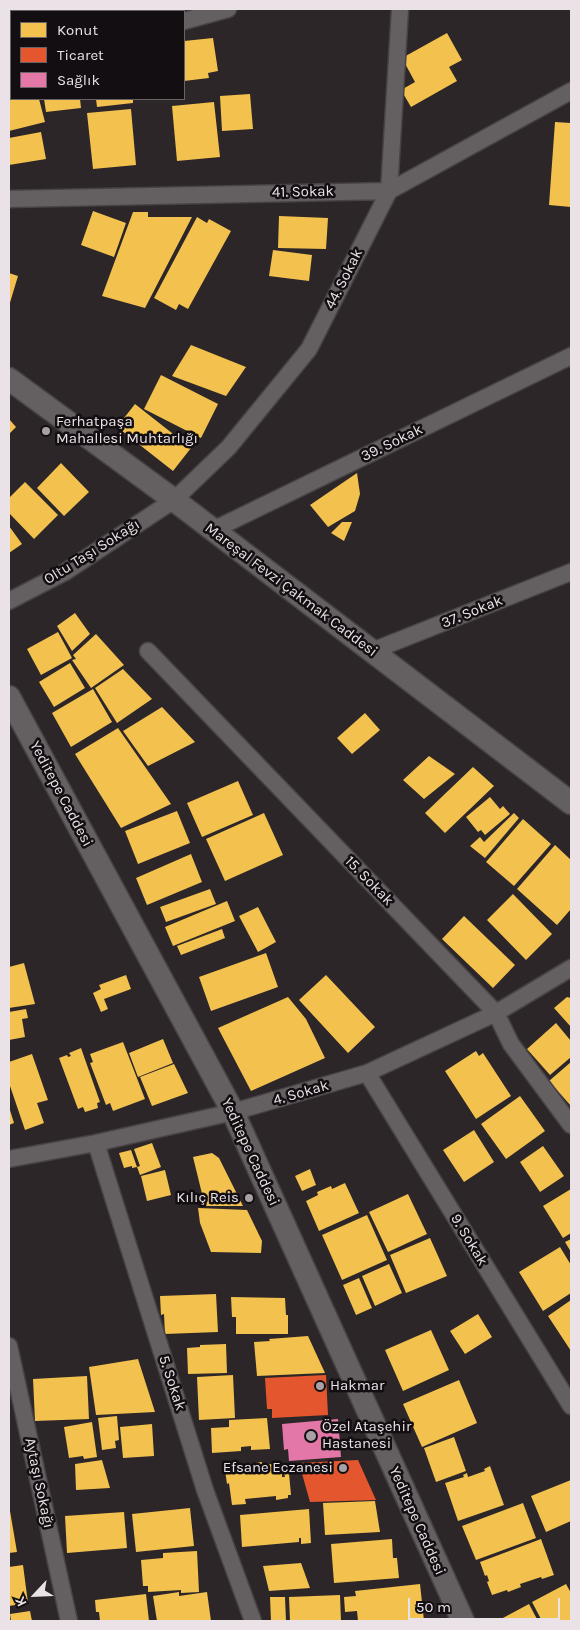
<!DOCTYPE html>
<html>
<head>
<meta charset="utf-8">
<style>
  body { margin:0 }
  #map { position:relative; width:580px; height:1630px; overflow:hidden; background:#2c2629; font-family:Karla,sans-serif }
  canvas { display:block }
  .frame { position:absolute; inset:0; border:10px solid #eae2e6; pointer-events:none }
  .legend { position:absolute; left:10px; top:10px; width:175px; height:90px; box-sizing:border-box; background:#130e11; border:1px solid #696366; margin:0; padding:6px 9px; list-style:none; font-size:15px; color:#eae2e6 }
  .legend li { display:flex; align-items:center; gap:10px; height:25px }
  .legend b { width:25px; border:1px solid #696366 }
  .north { position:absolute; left:10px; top:1570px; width:50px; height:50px; -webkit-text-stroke:4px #130e11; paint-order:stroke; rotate:245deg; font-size:14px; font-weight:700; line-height:20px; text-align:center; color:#eae2e6 }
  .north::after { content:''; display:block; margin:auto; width:18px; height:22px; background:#eae2e6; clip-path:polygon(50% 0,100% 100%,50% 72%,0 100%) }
  .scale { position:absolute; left:408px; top:1598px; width:152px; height:22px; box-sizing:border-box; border:2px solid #eae2e6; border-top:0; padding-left:6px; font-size:15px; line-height:18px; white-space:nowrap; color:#eae2e6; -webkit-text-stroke:4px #130e11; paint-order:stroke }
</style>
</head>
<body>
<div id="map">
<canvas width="580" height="1630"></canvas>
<div class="frame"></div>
<ul class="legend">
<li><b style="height:14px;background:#f2c14e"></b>Konut</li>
<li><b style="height:14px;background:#e4572e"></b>Ticaret</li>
<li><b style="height:14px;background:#e377a8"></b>Sağlık</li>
</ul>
<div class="north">K</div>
<div class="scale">50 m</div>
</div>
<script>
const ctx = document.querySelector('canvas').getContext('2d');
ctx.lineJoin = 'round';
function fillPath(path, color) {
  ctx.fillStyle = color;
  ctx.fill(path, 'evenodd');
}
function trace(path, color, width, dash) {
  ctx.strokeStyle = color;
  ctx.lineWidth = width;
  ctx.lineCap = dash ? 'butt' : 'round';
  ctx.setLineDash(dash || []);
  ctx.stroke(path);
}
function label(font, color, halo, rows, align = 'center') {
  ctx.font = font + ' Karla,sans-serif';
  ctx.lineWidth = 5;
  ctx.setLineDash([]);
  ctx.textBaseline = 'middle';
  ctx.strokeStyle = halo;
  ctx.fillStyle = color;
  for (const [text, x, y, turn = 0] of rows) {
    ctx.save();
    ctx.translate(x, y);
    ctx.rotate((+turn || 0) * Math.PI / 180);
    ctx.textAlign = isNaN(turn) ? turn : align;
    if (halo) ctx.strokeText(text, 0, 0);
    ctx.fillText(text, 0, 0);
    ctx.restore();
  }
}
fillPath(new Path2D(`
  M9 9H20V11H11V36L9 37Z
  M447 33 462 60 449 67 457 81 411 107 401 90 415 82 402 58Z
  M213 38 218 71 208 73 209 78 184 81V41Z
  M11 92V99H39L45 122 9 131V93Z
  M250 94 253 129 222 131 220 96Z
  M44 99H80L81 108 46 112Z
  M96 99H133V103L97 107Z
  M214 102 220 157 177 161 172 106Z
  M131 109 136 165 93 169 87 113Z
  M555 122 571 123V207L549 205Z
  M41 132 46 159 9 165V138Z
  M93 211 126 223 114 257 81 245Z
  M133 212H148V217H192L145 308 102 296Z
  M279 216 328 218 326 249 278 248Z
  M197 217 207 223 209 219 231 231 188 309 179 304 176 310 154 298Z
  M273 250 312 255 309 281 269 276Z
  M9 273 18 276 9 306Z
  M191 345 246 367 226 396 172 376Z
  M161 375 218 404 201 438 144 409Z
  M135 404 191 448 173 471 117 427Z
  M9 419 16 427 9 434Z
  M61 463 89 492 64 516 37 488Z
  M357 473 360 494 355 511 328 527 310 505Z
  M25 482 58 515 34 539 9 513V498Z
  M342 522H352L344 541 331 533Z
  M9 526 22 544 9 553Z
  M75 613 90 634 72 651 57 626Z
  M58 632 72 658 41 675 27 649Z
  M96 634 124 665 91 688 72 660 76 659 73 655Z
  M70 663 85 688 54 707 39 682Z
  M123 669 152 699 117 723 95 688Z
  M93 689 112 722 71 747 52 713Z
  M162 707 195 742 148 766 123 731Z
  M365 713 380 730 352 754 337 738Z
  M118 728 171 804 121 828 75 754Z
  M429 756 455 774 424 799 403 780Z
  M473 767 494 786 445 833 425 813Z
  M238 781 253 815 202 837 187 803Z
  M490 797 500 809 503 806 510 814 485 835 481 830 478 832 466 817Z
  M177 811 190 843 138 864 125 831Z
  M264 813 283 855 225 881 206 839Z
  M514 813 519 818 485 858 470 846 480 837 484 842Z
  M523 819 551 844 514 886 486 862Z
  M555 845 571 860V909L557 925 517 889Z
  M191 854 202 882 147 905 136 878Z
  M210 889 216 904 166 922 160 907Z
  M513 894 552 934 526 960 487 920Z
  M227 901 235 921 173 946 165 927Z
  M258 907 276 942 258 952 239 916Z
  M464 916 515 965 493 988 442 939Z
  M222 929 225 938 181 955 177 946Z
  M266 953 278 987 211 1011 199 977Z
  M24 963 35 1004 9 1008V967Z
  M126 975 131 989 104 999 108 1009 101 1012 93 993 101 989 99 985Z
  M326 975 375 1027 348 1053 299 1000Z
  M288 997 306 1019 325 1058 251 1091 218 1028Z
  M567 997 571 998V1027L554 1008Z
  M26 1009 28 1018 22 1019 25 1037 9 1040V1012Z
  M556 1023 571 1041V1057L550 1075 527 1049Z
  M163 1039 173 1063 138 1077 129 1053Z
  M123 1042 145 1099 113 1111 110 1103 106 1105 90 1063 93 1062 90 1054Z
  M81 1048 100 1102 97 1103 98 1108 85 1112 83 1107 78 1109 59 1058 67 1055 68 1057 71 1056 69 1053Z
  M476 1051 479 1056 483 1053 511 1096 476 1119 445 1071Z
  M32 1054 48 1100 37 1103 44 1123 25 1130 9 1083V1062Z
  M571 1062V1106L549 1081Z
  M174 1064 188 1093 152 1106 140 1077Z
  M520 1096 545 1131 506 1159 481 1124Z
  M9 1107 14 1123 9 1125Z
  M474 1130 494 1162 464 1182 443 1150Z
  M152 1143 161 1167 140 1175 137 1167 140 1166 134 1149Z
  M543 1146 564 1176 540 1192 520 1162Z
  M131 1150 137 1167 132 1168V1166L124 1168 119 1153Z
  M212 1153 219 1158 243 1206H205L193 1157Z
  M310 1169 316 1185 302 1191 295 1176Z
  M165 1170 171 1195 147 1201 141 1176Z
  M345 1183 359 1213 319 1231 306 1201 318 1195 317 1192 331 1186 332 1189Z
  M571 1189V1233L563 1238 543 1206Z
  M408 1194 427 1234 388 1252 369 1212Z
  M198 1208 247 1210 262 1241 261 1253 211 1252 200 1223Z
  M367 1215 387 1260 342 1280 322 1235Z
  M430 1238 447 1276 406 1293 390 1255Z
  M571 1239V1252L565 1242Z
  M560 1247 571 1265V1293L543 1311 519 1272Z
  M389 1264 402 1293 375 1306 362 1276Z
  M359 1278 372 1308 356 1315 343 1285Z
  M216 1294 218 1332 165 1334 164 1314 161 1315 160 1296Z
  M231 1297 285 1298 286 1315H288V1334H236V1317H232Z
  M571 1300V1351L548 1316Z
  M478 1314 492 1337 465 1354 450 1331Z
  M431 1330 449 1370 403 1391 385 1350Z
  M308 1336 325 1373 257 1376 254 1342 270 1341 269 1339Z
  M226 1344 227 1373 188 1374 187 1348 200 1347V1345Z
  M138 1359 155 1412 96 1415 89 1367Z
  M233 1375 235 1418 199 1420 197 1377Z
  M87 1376 89 1419 35 1421 33 1379Z
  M459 1380 477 1423 422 1447 403 1404Z
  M117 1416 119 1440 115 1441 116 1448 102 1450 98 1418Z
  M267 1418 270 1449 251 1450V1446L241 1447V1451L212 1453 211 1428 229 1427V1420Z
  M92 1422 97 1457 84 1459 83 1456 69 1458 64 1427Z
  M152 1424 154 1456 123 1458 120 1427Z
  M454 1437 466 1471 436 1482 424 1448Z
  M102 1460 110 1488 76 1490 75 1464Z
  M262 1462V1466L276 1463 277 1474H282V1477H285L284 1473H289L291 1495H288V1498L276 1500V1496L245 1499 246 1504 232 1505 229 1483 227 1484 225 1470 249 1467 248 1464Z
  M490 1466 504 1505 458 1521 445 1483 464 1477 463 1475 467 1473 468 1477 485 1471 484 1469Z
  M571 1480V1521L546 1532 531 1496Z
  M375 1501 380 1532 325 1535 323 1503Z
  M523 1503 536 1538 476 1560 462 1526Z
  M190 1508 194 1546 136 1552 132 1514Z
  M309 1509 311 1543 301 1544V1538H299V1542L242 1547 240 1515Z
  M10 1511 17 1552 9 1553V1512Z
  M124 1512 127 1548 67 1553 65 1516Z
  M392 1539 393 1558H397L399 1578 334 1583 331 1544Z
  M541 1539 554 1575 542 1579 541 1577 520 1584 521 1587 508 1592 507 1590 492 1595 487 1582 489 1581 487 1575 485 1576 480 1562Z
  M197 1551 199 1592 181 1593V1590L148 1592V1586H143L141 1560 163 1558V1553Z
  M301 1563 310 1588 269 1591 263 1566Z
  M23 1565 28 1603 9 1606V1567Z
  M420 1584 424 1621H358L357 1611 345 1612 344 1597 356 1596 355 1591Z
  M566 1584 571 1593V1621H542L532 1602Z
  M179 1592V1596L207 1592 211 1621H157L153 1596Z
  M146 1594 149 1621H100L99 1612H96L95 1600Z
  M340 1595 341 1621H290L289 1597Z
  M270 1597H285L286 1621H271Z
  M529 1604 538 1621H502L501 1619Z
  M30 1611 32 1621H11L10 1614Z`), '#f2c14e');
fillPath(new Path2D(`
  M326 1375 328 1415 272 1418V1409H267L265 1378Z
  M358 1460 376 1500 310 1502 299 1463Z`), '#e4572e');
fillPath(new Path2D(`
  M338 1419 341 1457 289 1461 288 1449 284 1450 282 1424Z`), '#e377a8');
const street = new Path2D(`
  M184 21 228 9
  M9 69 11 68
  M9 199 389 191 571 91
  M213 530 571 356
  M9 601 65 572 174 500 229 447 309 349 389 191 400 9
  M148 651 496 1013 511 1044 571 1125
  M372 651 571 572
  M367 1073 571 1406
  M96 1143 205 1490 253 1621
  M9 1159 96 1143 233 1112 367 1073 496 1013 571 968
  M9 1346 69 1621`);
const secondary = new Path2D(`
  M9 379 174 500 571 803
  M9 697 233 1112 463 1621`);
trace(street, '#474244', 19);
trace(secondary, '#474244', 25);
trace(street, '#645f61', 16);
trace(secondary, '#645f61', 22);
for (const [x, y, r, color] of [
  [46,431,5,"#a8a0a4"],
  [249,1198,5,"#a8a0a4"],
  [320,1386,5,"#a8a0a4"],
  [311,1436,6,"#a8a0a4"],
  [343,1468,5,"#a8a0a4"]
]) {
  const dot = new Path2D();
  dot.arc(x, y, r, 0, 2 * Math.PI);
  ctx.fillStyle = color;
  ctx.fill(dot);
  trace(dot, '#130e11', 2);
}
label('15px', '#eae2e6', '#130e11', [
  ["41. Sokak",303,192,-1],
  ["44. Sokak",344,279,-63],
  ["39. Sokak",392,443,-26],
  ["Oltu Taşı Sokağı",92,552,-32],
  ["Mareşal Fevzi Çakmak Caddesi",291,590,37],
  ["37. Sokak",472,612,-22],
  ["Yeditepe Caddesi",61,794,62],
  ["15. Sokak",369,881,46],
  ["4. Sokak",301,1093,-16],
  ["Yeditepe Caddesi",250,1152,65],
  ["9. Sokak",469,1240,59],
  ["5. Sokak",172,1383,72],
  ["Aytaşı Sokağı",39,1483,78],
  ["Yeditepe Caddesi",417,1521,66]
]);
label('15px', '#eae2e6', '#130e11', [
  ["Ferhatpaşa",56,422],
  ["Mahallesi Muhtarlığı",56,439],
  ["Kılıç Reis",239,1198,"right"],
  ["Hakmar",330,1386],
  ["Özel Ataşehir",322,1427],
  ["Hastanesi",322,1444],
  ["Efsane Eczanesi",333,1468,"right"]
], 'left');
</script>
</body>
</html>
